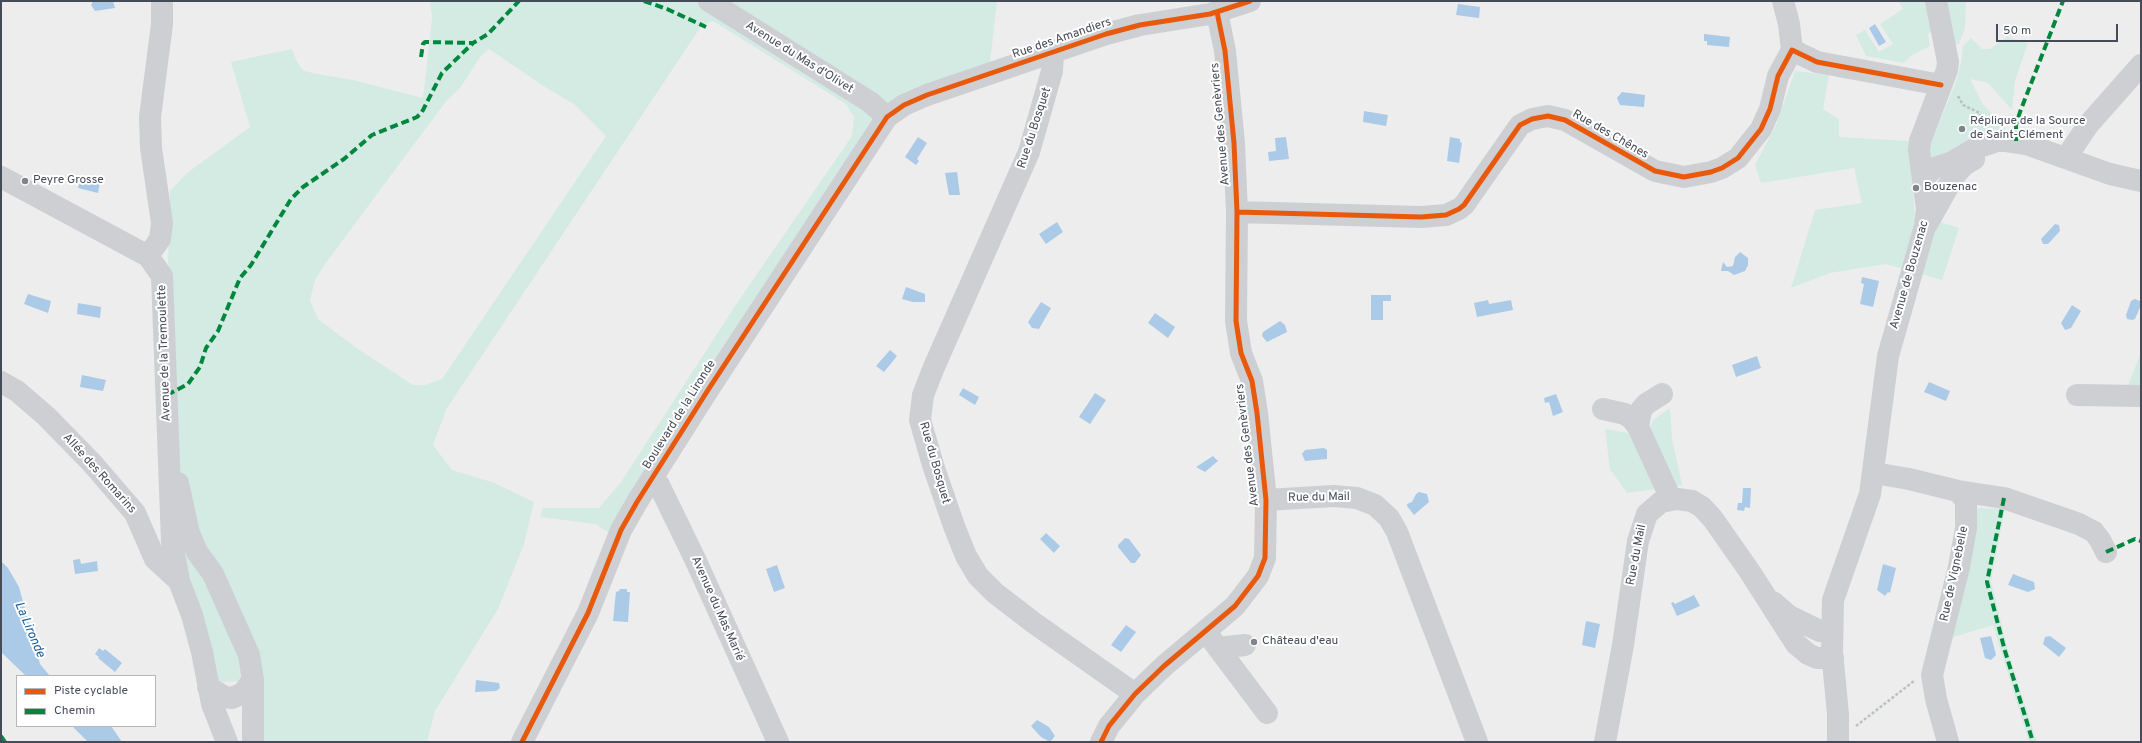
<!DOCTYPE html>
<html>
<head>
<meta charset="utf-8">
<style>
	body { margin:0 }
	#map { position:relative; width:2142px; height:743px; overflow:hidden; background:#eeeded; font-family:Overpass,sans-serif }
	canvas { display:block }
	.frame { position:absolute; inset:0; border:2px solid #464b58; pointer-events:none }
	.legend { position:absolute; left:16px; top:675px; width:140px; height:52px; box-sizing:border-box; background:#fff; border:1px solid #b5b7bc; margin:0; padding:5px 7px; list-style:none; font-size:12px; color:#464b58 }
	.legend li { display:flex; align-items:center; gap:8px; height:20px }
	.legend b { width:20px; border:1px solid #b5b7bc }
	.scale { position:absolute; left:1996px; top:24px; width:122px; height:18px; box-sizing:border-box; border:2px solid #464b58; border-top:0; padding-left:5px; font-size:12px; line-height:14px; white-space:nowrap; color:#464b58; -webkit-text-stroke:3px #fff; paint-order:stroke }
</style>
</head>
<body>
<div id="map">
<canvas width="2142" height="743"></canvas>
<div class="frame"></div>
<ul class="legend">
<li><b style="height:5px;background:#e8590c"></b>Piste cyclable</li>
<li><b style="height:5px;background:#00873e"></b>Chemin</li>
</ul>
<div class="scale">50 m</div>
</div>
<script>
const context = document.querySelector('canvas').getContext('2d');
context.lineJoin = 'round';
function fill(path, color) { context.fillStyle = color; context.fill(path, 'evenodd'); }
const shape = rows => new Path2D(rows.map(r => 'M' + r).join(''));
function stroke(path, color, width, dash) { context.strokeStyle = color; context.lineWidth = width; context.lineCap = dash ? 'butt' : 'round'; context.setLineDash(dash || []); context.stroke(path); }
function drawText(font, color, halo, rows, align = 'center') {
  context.font = font + ' Overpass,sans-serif'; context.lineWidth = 4; context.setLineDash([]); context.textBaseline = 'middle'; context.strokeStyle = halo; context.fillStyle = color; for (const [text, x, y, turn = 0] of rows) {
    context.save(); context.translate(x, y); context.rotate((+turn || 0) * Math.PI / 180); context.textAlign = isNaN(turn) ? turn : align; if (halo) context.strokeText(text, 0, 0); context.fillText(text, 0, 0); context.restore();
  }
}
fill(shape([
	[430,1,701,1,874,116,610,533,595,524,540,517,543,508,599,508,621,482,737,303,852,136,854,117,846,104,713,21,702,25,447,408,433,445,452,470,492,482,534,502,524,544,498,609,435,711,427,742,253,742,252,680,214,683,168,556,174,348,168,264,170,191,187,173,250,127,231,62,292,49,297,62,303,70,312,73,353,80,423,98,432,18],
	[489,49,548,89,574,104,606,136,442,379,425,385,413,385,358,349,318,319,310,300,315,280,325,264,447,100,460,88,480,57],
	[717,1,997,1,990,63,886,105],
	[1898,1,1928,1,1934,30,1928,34,1930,46,1912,55,1904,63,1866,56,1856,35,1865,30,1879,52,1893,44,1880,24,1903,9],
	[1943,1,1966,1,1965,28,1959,44,1951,45],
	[2007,37,2028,43,2015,81,2012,110,1988,83,1970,79,1982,103,2006,129,1971,138,1936,158,1930,156,1928,149,1956,82,1961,63,1963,46,1971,38,1982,49,1990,49],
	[1795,71,1829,75,1823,109,1839,119,1839,137,1909,141,1915,214,1959,228,1942,280,1886,264,1830,273,1791,288,1815,210,1862,203,1854,168,1761,183,1755,165,1776,125],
	[2140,355,2141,390,2126,391],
	[1670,408,1672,438,1682,485,1673,487,1649,429,1653,420],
	[1605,429,1629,433,1656,489,1627,493,1610,469],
	[1975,508,2005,509,1991,581,2010,658,2037,742,2029,742,1993,625,1950,638]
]), '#d3ebe3');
fill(shape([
	[93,1,113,1,115,8,95,11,91,5],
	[1458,4,1480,7,1479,18,1456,15],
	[1875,24,1886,42,1879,46,1869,28],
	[1704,34,1730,37,1729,47,1707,45,1707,41,1704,41],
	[1622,92,1645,95,1644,107,1620,105,1617,98],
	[1364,111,1388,115,1386,126,1363,122],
	[918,137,927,143,917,159,919,161,916,165,905,157],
	[1286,137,1289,159,1269,161,1268,152,1276,151,1275,138],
	[1450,137,1460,139,1460,142,1462,143,1459,163,1447,161],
	[957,172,960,195,949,195,945,173],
	[80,179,100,183,98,193,78,188],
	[1057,222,1063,232,1046,244,1039,234],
	[2055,224,2059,225,2060,231,2048,244,2043,244,2041,239],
	[1740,252,1748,258,1748,265,1745,271,1734,275,1728,271,1721,271,1723,262,1727,267,1733,266,1735,257],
	[1862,277,1879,281,1873,307,1860,304,1864,284,1861,283],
	[906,287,925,294,925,302,913,302,902,299],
	[28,294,51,301,48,313,24,304],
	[1371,295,1391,295,1391,301,1383,301,1383,320,1371,320],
	[2135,299,2140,301,2141,305,2135,319,2132,320,2127,319,2126,315,2131,301],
	[1488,300,1489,304,1511,300,1513,310,1477,317,1474,303],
	[1041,302,1051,308,1039,329,1032,328,1028,322],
	[78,303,101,307,100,318,77,314],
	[2072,305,2081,311,2071,328,2065,330,2061,323],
	[1155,313,1175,327,1168,338,1148,323],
	[1280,321,1285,325,1287,332,1267,342,1262,336,1263,332],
	[890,350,897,356,884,372,876,366],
	[1757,356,1761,368,1736,377,1732,365],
	[82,375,106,380,103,391,80,387],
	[1929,382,1950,391,1946,401,1924,392],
	[963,388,979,397,975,405,959,395],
	[1095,393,1106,400,1090,424,1079,417],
	[1556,394,1563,412,1553,416,1549,402,1545,403,1544,398],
	[1324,448,1327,450,1327,459,1305,461,1302,454,1305,450],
	[1213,456,1218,461,1205,472,1196,467],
	[1743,488,1751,488,1750,508,1745,507,1744,511,1737,510,1738,503,1742,503],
	[1419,492,1427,494,1429,502,1414,515,1407,506,1407,504,1412,502,1416,494],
	[1046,533,1060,546,1054,553,1040,539],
	[1125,538,1129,539,1141,555,1135,563,1131,563,1118,547,1118,545],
	[80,559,81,564,97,561,98,571,75,574,73,560],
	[1,561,8,568,19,587,40,664,50,676,26,676,2,653],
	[1883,564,1896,568,1890,593,1888,592,1885,596,1877,590],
	[777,565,785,588,774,592,766,569],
	[2013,574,2034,582,2035,589,2028,592,2008,585],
	[620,589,627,589,627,592,630,592,628,622,613,621,616,592,619,591],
	[1694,595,1700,606,1677,616,1671,603,1673,602,1675,604],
	[1586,621,1600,624,1595,648,1582,645],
	[1126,625,1136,632,1121,652,1111,645],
	[1991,636,1996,655,1991,660,1985,658,1980,638],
	[2050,636,2066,648,2059,657,2043,644,2045,637],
	[99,648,103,651,105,649,122,663,115,672,98,658,99,657,95,654],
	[476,680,499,683,500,688,496,691,475,692],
	[1037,720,1049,727,1055,736,1050,742,1041,737,1031,726],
	[72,726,111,726,122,742,88,742]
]), '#aacae7');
stroke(shape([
	[1958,96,1963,105,1980,113,1981,126],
	[1856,726,1914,681]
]), '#b9c2c2', 2.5, [3, 2]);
stroke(shape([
	[709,1,870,102,887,117],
	[1783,1,1789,24,1792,50],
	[1053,53,1052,71,1029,152,934,367,923,395,920,420,933,465,954,526,966,556,978,576,995,593,1034,623,1135,694],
	[2066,158,2088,125,2141,65],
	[1,177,148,256,162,276,172,542,179,581,192,615,202,652,212,704,227,742],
	[1923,178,1934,168,1950,163,1976,148,1997,141,2006,141,2026,144,2110,174,2141,181],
	[1237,212,1421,217,1446,215,1459,209,1464,205,1520,125,1532,119,1548,116,1565,120,1655,171,1684,177,1711,172,1722,168,1738,158,1761,129,1770,109,1778,76,1792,50,1817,62,1941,85],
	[1927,224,1954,176,1964,165,1974,159],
	[148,256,160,239,162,223,151,148,150,117,162,24,162,1],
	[1,382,17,391,46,416,91,462,135,513,155,559,179,581],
	[2077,395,2141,396],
	[1603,409,1625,414,1632,419,1638,427,1671,499],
	[1638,427,1641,410,1646,404,1662,394],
	[1874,473,1909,479,1958,491,1966,501,1966,528,1959,567,1932,675,1936,699,1948,742],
	[652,479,659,485,695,559,778,742],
	[178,483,189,533,197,552,213,574,249,655,253,680,253,742],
	[1958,491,2004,498,2079,524,2094,532,2100,540,2106,552],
	[1266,500,1334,496,1357,498,1375,505,1389,518,1397,532,1477,742],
	[1773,602,1789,616,1820,631,1831,632],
	[1206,632,1267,713],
	[1218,648,1245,645],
	[208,687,225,697,232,698,243,693,253,680],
	[522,742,588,613,621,530,637,502,708,390,887,117,904,105,927,95,1106,34,1140,25,1210,14,1250,1],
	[1101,742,1109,726,1135,694,1164,666,1235,606,1258,576,1265,558,1266,500,1257,413,1252,381,1241,353,1236,321,1237,212,1234,143,1225,51,1217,12],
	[1605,742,1623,645,1638,541,1647,514,1661,502,1677,499,1692,501,1702,507,1713,519,1750,572,1796,644,1808,654,1817,658,1833,658],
	[1838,742,1838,714,1832,652,1833,600,1870,494,1888,356,1925,226,1927,209,1919,150,1920,141,1947,70,1948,62,1936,1]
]), '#cecfd3', 22);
stroke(shape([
	[644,1,667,9,706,27],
	[421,57,423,44,425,42,473,43,488,34,519,1],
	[2016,141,2016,125,2020,112,2063,1],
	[167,395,188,384,200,367,206,348,218,331,240,278,251,265,291,199,303,187,344,159,372,135,417,117,422,112,442,73,473,43],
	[2004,498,1987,582,2005,651,2033,742],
	[2106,552,2135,539,2141,541],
	[1,736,5,742]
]), '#00873e', 4, [8, 4]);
stroke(shape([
	[1237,212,1421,217,1446,215,1459,209,1464,205,1520,125,1532,119,1548,116,1565,120,1655,171,1684,177,1711,172,1722,168,1738,158,1761,129,1770,109,1778,76,1792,50,1817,62,1941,85],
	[522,742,588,613,621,530,637,502,708,390,887,117,904,105,927,95,1106,34,1140,25,1210,14,1250,1],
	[1101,742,1109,726,1135,694,1164,666,1235,606,1258,576,1265,558,1266,500,1257,413,1252,381,1241,353,1236,321,1237,212,1234,143,1225,51,1217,12]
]), '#e8590c', 5);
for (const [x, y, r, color] of [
	[1962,129,4,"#81848c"],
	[25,181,4,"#81848c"],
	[1916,188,4,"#81848c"],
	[1254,642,4,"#81848c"]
]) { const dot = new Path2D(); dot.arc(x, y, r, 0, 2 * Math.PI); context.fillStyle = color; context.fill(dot); stroke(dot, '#fff', 1.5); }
drawText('12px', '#464b58', '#fff', [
	["Rue des Amandiers",1062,39,-19],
	["Avenue du Mas d'Olivet",799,58,32],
	["Avenue des Genèvriers",1221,124,-95],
	["Rue du Bosquet",1035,128,-72],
	["Rue des Chênes",1610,135,30],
	["Avenue de Bouzenac",1910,275,-74],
	["Avenue de la Tremoulette",165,353,-92],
	["Boulevard de la Lironde",680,415,-58],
	["Avenue des Genèvriers",1248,445,-97],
	["Rue du Bosquet",934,463,74],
	["Allée des Romarins",99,474,48],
	["Rue du Mail",1319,498,-1],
	["Rue du Mail",1637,555,-79],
	["Rue de Vignebelle",1955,574,-78],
	["Avenue du Mas Marié",717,609,66]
]);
drawText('12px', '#464b58', '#fff', [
	["Réplique de la Source",1970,122],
	["de Saint-Clément",1970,136],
	["Peyre Grosse",33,181],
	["Bouzenac",1924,188],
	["Château d'eau",1262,642]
], 'left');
drawText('italic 13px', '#175c9a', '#fff', [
	["La Lironde",29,630,67]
]);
</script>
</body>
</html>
